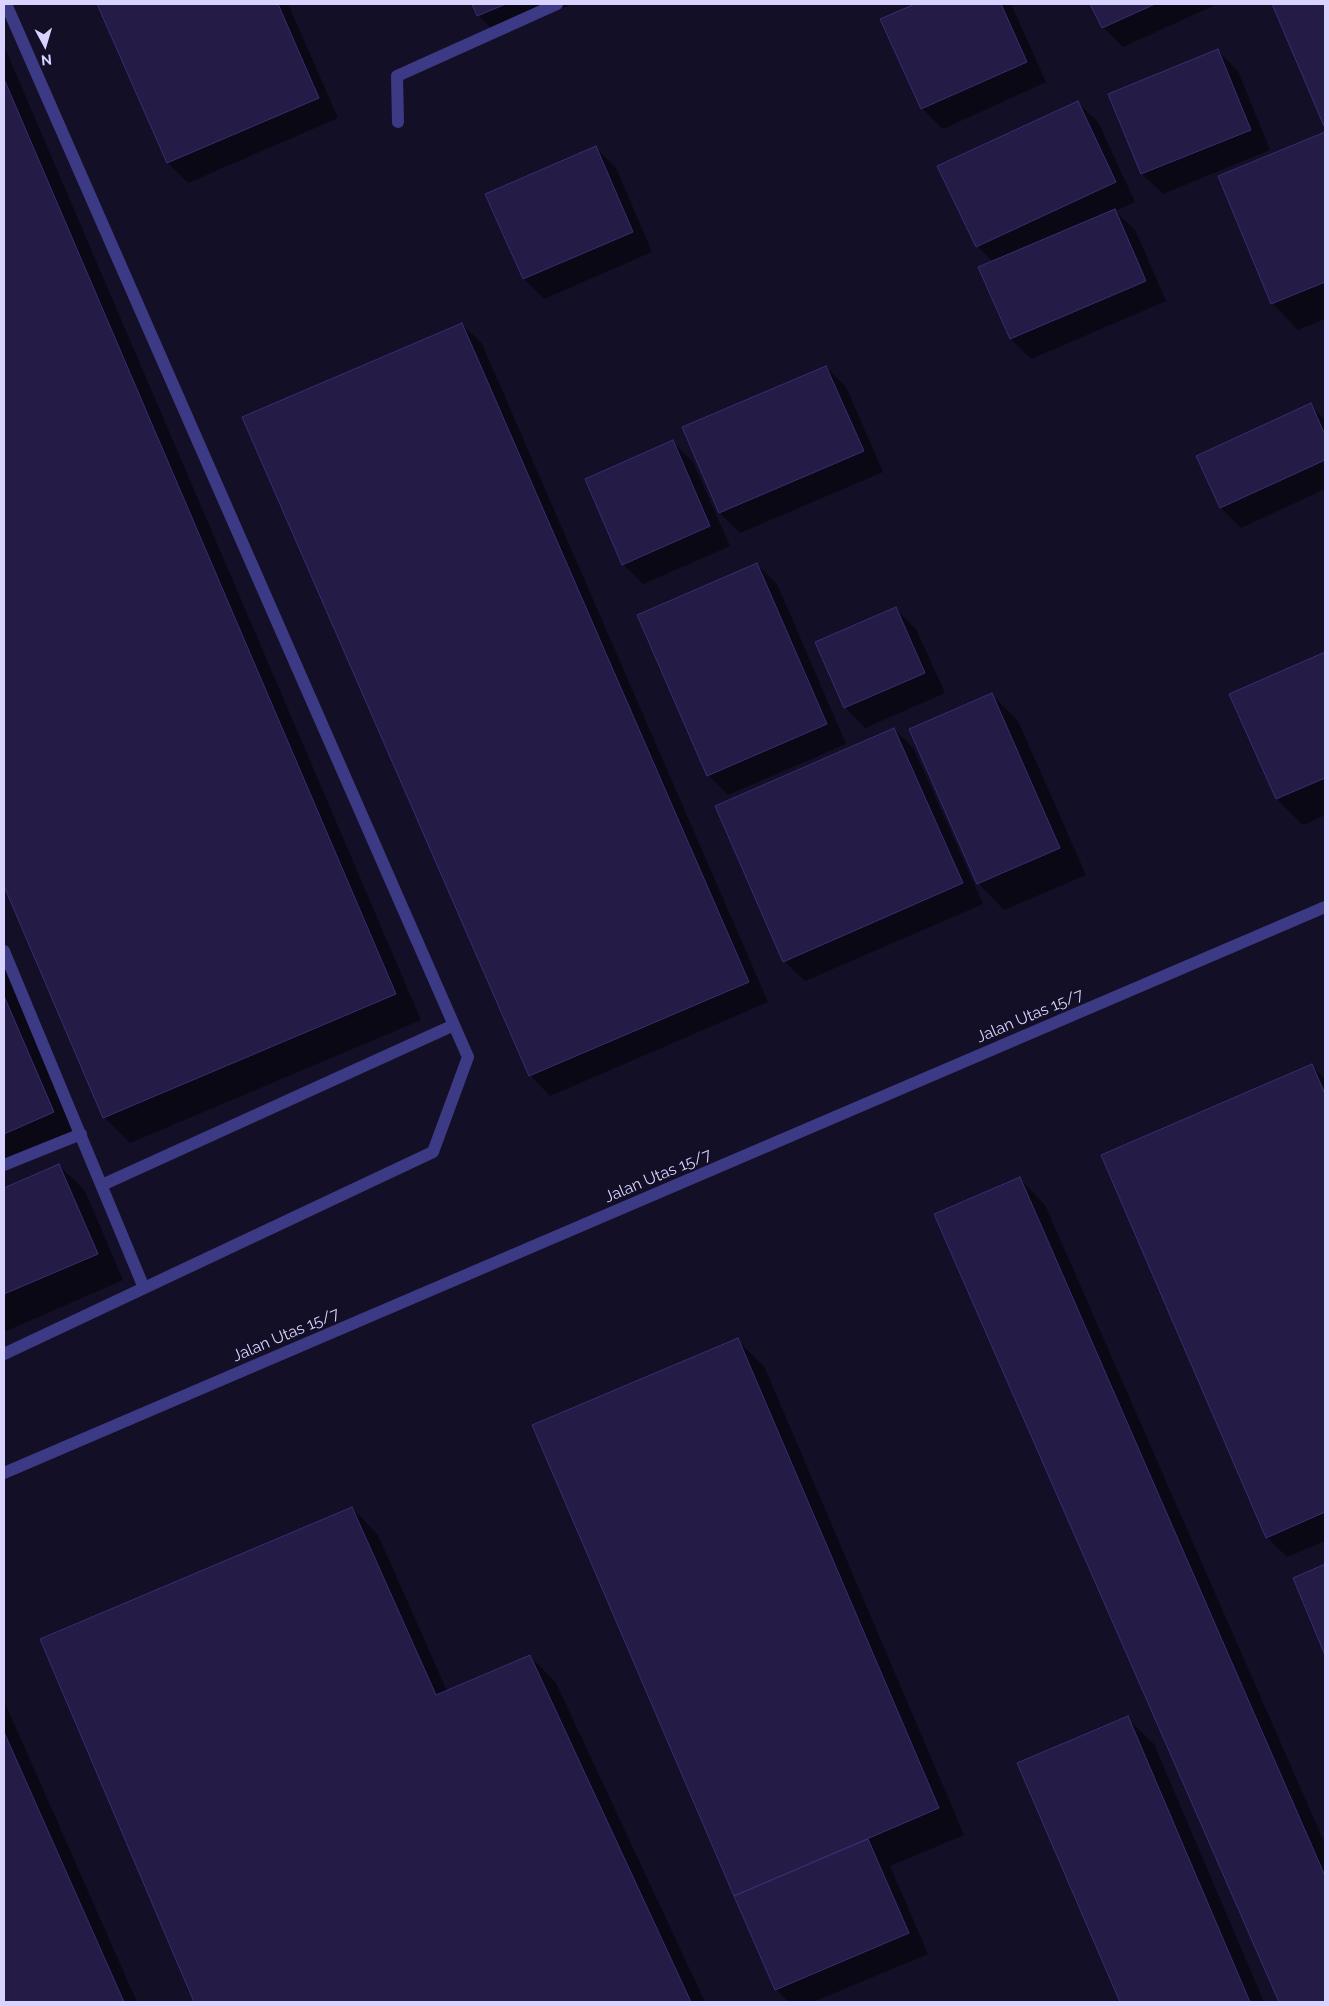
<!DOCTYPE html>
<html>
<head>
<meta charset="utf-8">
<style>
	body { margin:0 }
	#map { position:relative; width:1329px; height:2006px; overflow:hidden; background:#130f26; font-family:Raleway,sans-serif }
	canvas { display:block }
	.frame { position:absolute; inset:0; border:5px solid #d9d4ff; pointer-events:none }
	.north { position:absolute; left:20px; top:20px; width:50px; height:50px; -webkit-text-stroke:4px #130f26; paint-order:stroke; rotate:174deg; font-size:14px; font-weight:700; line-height:20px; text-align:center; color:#d9d4ff }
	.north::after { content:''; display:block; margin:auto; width:18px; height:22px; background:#d9d4ff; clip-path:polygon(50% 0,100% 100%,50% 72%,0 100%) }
</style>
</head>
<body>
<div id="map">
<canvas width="1329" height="2006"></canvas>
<div class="frame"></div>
<div class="north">N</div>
</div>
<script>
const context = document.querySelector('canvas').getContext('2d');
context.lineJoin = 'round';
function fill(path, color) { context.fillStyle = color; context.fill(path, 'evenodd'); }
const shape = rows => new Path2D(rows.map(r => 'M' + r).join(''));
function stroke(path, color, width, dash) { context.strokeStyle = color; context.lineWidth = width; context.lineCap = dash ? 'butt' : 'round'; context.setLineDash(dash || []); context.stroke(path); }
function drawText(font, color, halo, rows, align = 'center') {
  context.font = font + ' Raleway,sans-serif'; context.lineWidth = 4.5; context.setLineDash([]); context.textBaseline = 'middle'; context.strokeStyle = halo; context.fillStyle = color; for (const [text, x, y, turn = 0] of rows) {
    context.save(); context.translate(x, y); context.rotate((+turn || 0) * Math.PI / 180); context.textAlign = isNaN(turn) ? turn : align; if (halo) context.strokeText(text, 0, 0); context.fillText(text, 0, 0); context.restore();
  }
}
fill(shape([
	[98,4,288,4,338,118,188,183,168,163],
	[473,4,572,4,498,35,478,15],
	[918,4,1011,4,1046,82,943,129,923,109,882,20],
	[1092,4,1217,4,1123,47,1103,27],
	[1273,4,1325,4,1325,125],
	[4,46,421,1020,130,1143,104,1117,4,883],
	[1218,51,1238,71,1270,150,1163,194,1142,174,1110,95],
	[1077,102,1098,122,1135,202,1115,211,1135,230,1166,301,1031,359,1011,339,993,262,977,246],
	[1325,134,1325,319,1298,330,1272,303,1219,177],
	[596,148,616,168,652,252,544,299,524,279,487,195],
	[462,324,482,344,768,1002,550,1096,530,1075,244,418],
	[826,367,846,387,883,472,740,533,720,513,684,428],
	[1310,405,1325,420,1325,489,1241,528,1221,508,1198,457],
	[673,442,693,462,730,546,643,584,623,564],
	[756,564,777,584,846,744,728,795,708,775],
	[896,609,916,629,945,693,865,728,845,707],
	[1325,653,1325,815,1303,825,1277,799,1231,695],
	[992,695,1018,721,1086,875,1004,910,978,883],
	[894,729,914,749,983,904,805,981,784,961],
	[4,963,79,1138,4,1171],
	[1312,1066,1325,1079,1325,1541,1287,1557,1267,1537],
	[59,1165,85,1191,123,1280,4,1332,4,1189],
	[1019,1178,1045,1205,1325,1844,1325,2002,1280,2002,936,1215],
	[737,1340,764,1366,964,1835,890,1866,928,1954,813,2002,788,2002,776,1989,534,1426],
	[352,1508,378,1535,447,1691,530,1656,556,1683,705,2002,195,2002,41,1639],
	[1325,1566,1325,1651,1295,1578],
	[4,1701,137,2002,4,2002],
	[1127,1718,1154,1744,1264,2002,1121,2002,1019,1764]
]), '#0007');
const building = shape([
	[97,4,278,4,319,98,167,163,97,4],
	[472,4,506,4,477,16,472,4],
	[915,4,1001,4,1027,62,921,109,880,19,915,4],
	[1090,4,1155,4,1102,28,1090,4],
	[1272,4,1325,4,1325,126,1324,126,1272,4],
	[1218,49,1251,130,1141,174,1108,94,1218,49],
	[4,79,396,994,103,1118,4,886,4,79],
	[1078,101,1116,182,976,247,937,166,1078,101],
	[1325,132,1325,282,1271,304,1218,176,1325,132],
	[596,146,633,232,523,279,485,194,596,146],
	[1115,209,1146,281,1010,339,978,267,1115,209],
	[462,323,749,982,529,1076,242,417,462,323],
	[826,366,864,451,719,513,682,427,826,366],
	[1311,403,1325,435,1325,460,1220,508,1196,456,1311,403],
	[673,440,710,526,622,565,585,479,673,440],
	[757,563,827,724,707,776,637,615,757,563],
	[896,607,925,673,844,708,815,642,896,607],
	[1325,652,1325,778,1276,799,1229,694,1325,652],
	[992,693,1060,848,977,884,909,729,992,693],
	[894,728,963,883,783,962,715,806,894,728],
	[4,996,54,1112,4,1134,4,996],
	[1312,1064,1325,1094,1325,1512,1266,1538,1101,1155,1312,1064],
	[59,1164,98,1254,4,1294,4,1188,59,1164],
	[1020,1177,1325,1876,1325,2002,1279,2002,934,1214,1020,1177],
	[738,1338,939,1808,734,1896,532,1425,738,1338],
	[352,1507,436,1695,530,1655,691,2002,194,2002,40,1639,352,1507],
	[1325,1564,1325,1655,1293,1578,1325,1564],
	[1128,1716,1250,2002,1120,2002,1017,1763,1128,1716],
	[4,1732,124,2002,4,2002,4,1732],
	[868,1839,909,1933,775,1990,734,1896,868,1839]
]);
fill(building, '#241b47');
stroke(building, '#3b2d73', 1);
stroke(shape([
	[398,122,397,76,557,4],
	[4,951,144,1288],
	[4,1165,81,1134],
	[102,1185,454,1025],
	[4,1354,433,1152,468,1057,6,4]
]), '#3d3a85', 12);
stroke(shape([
	[4,1473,1325,907]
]), '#3d3a85', 12);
drawText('16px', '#d9d4ff', '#130f26', [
	["Jalan Utas 15/7",1030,1016,-23],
	["Jalan Utas 15/7",658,1176,-23],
	["Jalan Utas 15/7",286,1335,-23]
]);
</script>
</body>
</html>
